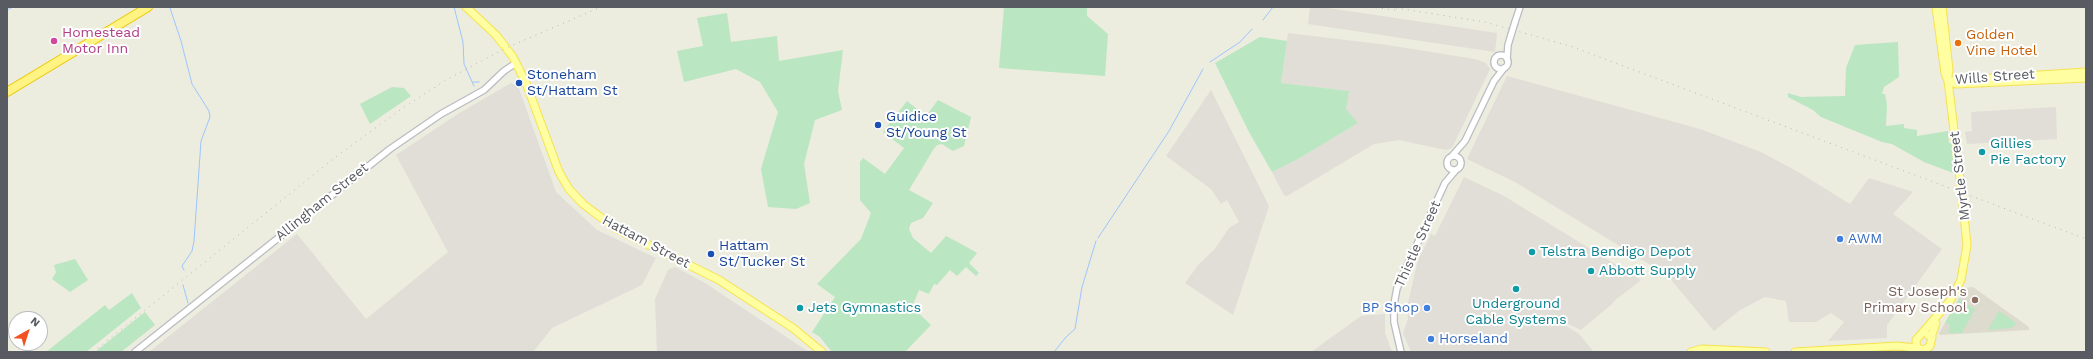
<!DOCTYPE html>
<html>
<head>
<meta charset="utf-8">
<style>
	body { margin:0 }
	#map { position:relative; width:2093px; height:359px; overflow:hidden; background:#ececdf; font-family:"Work Sans",sans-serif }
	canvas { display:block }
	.frame { position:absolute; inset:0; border:8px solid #585b61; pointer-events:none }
	.north { position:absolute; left:8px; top:311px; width:40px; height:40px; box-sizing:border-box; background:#fff; border:1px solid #bcbdc0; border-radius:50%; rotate:39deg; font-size:11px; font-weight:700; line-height:16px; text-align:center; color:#585b61 }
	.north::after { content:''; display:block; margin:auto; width:14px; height:18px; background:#f05221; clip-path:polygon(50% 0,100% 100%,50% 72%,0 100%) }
</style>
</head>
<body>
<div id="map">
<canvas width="2093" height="359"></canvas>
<div class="frame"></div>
<div class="north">N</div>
</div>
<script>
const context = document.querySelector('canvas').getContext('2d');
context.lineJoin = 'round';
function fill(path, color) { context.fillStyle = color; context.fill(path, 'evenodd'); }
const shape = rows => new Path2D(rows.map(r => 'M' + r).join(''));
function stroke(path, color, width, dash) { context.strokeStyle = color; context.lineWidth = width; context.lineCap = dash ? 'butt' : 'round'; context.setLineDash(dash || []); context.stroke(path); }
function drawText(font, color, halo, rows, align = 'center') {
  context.font = font + ' "Work Sans",sans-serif'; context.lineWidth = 4; context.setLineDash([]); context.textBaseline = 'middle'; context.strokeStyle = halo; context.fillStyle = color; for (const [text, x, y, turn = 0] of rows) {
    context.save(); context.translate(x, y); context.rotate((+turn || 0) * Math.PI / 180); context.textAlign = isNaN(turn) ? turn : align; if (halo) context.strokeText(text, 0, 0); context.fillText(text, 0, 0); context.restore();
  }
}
fill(shape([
	[1310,7,1321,7,1497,33,1495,52,1308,24],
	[1288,33,1387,45,1475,59,1486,63,1490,69,1452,148,1446,150,1399,140,1374,144,1287,196,1284,195,1272,172,1298,159,1358,123,1346,109,1348,91,1281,83],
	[1507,76,1700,129,1761,152,1800,173,1850,204,1869,178,1913,192,1893,214,1942,249,1887,325,1887,338,1828,341,1844,322,1831,313,1816,322,1789,322,1786,301,1765,297,1740,310,1714,331,1667,275,1515,182,1467,159],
	[511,83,518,86,556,192,597,230,656,258,642,285,552,328,533,352,149,352,297,234,366,319,448,252,396,155,458,114],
	[1211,90,1269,206,1233,315,1185,283,1199,264,1214,250,1229,228,1239,222,1227,200,1221,204,1211,189,1166,156],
	[2056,107,2057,139,1967,144,1965,132,1972,131,1971,112],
	[1464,177,1504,196,1641,280,1614,301,1612,304,1581,330,1549,315,1579,334,1594,352,1411,352,1403,333,1408,319,1407,307,1418,260,1431,234,1435,236],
	[675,267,705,283,809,352,657,352,655,299,668,270],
	[1385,314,1385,333,1392,352,1311,352,1361,316]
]), '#e0ded7');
fill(shape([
	[1973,287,2029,327,2029,330,1940,335,1939,333,1965,288]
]), '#dcdbce');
fill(shape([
	[1004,7,1087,7,1087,16,1108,34,1105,76,999,68],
	[727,13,731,42,777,36,779,61,843,50,838,91,842,110,815,120,804,164,810,203,796,209,768,207,761,169,778,112,760,82,736,69,684,82,677,51,703,46,697,18],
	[1260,37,1287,41,1281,83,1349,91,1346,109,1358,123,1298,159,1272,172,1249,132,1215,63],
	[1898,42,1899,77,1884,87,1882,94,1885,94,1887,105,1886,126,1904,124,1904,128,1917,130,1917,136,1948,131,1949,143,1952,143,1956,174,1924,162,1892,144,1882,142,1821,117,1813,110,1788,97,1788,93,1801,97,1845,96,1846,68,1855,45],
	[392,87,404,88,411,96,370,124,360,104],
	[938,100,971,117,964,146,953,151,942,144,937,145,933,150,909,190,933,203,923,218,911,223,909,229,913,238,931,253,946,236,963,245,977,253,969,263,979,273,976,276,966,267,957,276,950,270,937,285,934,284,929,294,919,290,912,307,931,325,905,352,832,352,820,337,812,332,835,297,817,284,861,239,871,213,860,200,860,162,863,158,885,174,904,148,883,132,907,101,926,116],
	[75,259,88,280,70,292,52,279,56,272,54,265],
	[132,293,141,308,86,352,46,352,105,305,109,310],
	[1959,299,1975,309,1962,333,1948,333,1950,325,1945,323],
	[1999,311,2016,323,2015,325,2011,328,1988,330],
	[145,312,155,325,121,352,95,352]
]), '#bae6c1');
stroke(shape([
	[454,7,463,42,464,64,474,86],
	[170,8,181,41,192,84,209,111,210,117,201,141,194,241,192,251,182,266,184,270],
	[7,10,13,7],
	[1263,20,1273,7],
	[1210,62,1240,42,1252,29],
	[473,82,479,82],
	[1098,238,1169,131,1203,69],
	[183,285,188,303],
	[1054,352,1066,337,1075,329,1082,287,1096,241]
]), '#9dc5ff', 1);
const minor = shape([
	[1515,22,1520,7],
	'1494 62a7 7 0 1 1 14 0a7 7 0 1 1-14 0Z',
	[1507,59,1508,45,1511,35],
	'1447 163a7 7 0 1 1 14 0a7 7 0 1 1-14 0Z',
	[1452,156,1465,141,1494,81,1504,68],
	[135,352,390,149,441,114,484,90,504,71,516,63],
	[1401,352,1394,322,1394,304,1397,288,1445,183,1456,170]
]);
const major = shape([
	[466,7,496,35,513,57,526,83,559,172,569,189,583,204,615,228,719,280,793,328,822,352],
	[1936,7,1945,73,1948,81,1959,171],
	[1942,7,1949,70,1948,76],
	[1948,81,1956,84,2086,78],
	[1948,81,2086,72],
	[1931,337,1936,323],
	[1916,348,1924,350,1930,346,1932,337,1928,335],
	[1691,352,1702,349,1766,352],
	[1795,352,1897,346,1916,348],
	[1917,352,1916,340,1950,301,1961,280,1967,245,1963,205]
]);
const highway = shape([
	[7,92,148,7]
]);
stroke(minor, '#babcc2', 8);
stroke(major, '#f7e24d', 9);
stroke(highway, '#ecc700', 10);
stroke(minor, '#fff', 5.5);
stroke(major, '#ffffa2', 7);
stroke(highway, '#fff384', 8);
stroke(shape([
	[1370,7,1395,10],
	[1390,7,1485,22,1570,46,2086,239],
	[93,352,333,159,400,110,446,80,506,48,601,7]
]), '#b5b6b6', 1, [1, 5]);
const minorBridge = shape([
	[1511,35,1515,22]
]);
const majorBridge = shape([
	[1959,171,1963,205]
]);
stroke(minorBridge, '#babcc2', 8, []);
stroke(majorBridge, '#f7e24d', 9, []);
stroke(minorBridge, '#fff', 5.5);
stroke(majorBridge, '#ffffa2', 7);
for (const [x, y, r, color] of [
	[54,41,4,"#d1479c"],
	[1958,43,4,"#e8710a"],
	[519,83,4,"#1a4fb4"],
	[878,125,4,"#1a4fb4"],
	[1982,152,4,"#0f9aa8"],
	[1840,239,4,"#3f7fe0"],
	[1532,252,4,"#0f9aa8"],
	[711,254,4,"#1a4fb4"],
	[1591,271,4,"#0f9aa8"],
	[1516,289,4,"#0f9aa8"],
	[1975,300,4,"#8d6e63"],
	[800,308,4,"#0f9aa8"],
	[1427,308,4,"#3f7fe0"],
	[1431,339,4,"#3f7fe0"]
]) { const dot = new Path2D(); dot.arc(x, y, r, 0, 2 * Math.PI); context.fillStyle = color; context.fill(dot); stroke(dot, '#fff', 1.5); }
drawText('14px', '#b23c85', '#fff', [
	["Homestead",62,33],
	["Motor Inn",62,49]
], 'left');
drawText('14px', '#c56008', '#fff', [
	["Golden",1966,35],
	["Vine Hotel",1966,51]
], 'left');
drawText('14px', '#164399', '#fff', [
	["Stoneham",527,75],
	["St/Hattam St",527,91],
	["Guidice",886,117],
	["St/Young St",886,133],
	["Hattam",719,246],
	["St/Tucker St",719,262]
], 'left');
drawText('14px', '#585b61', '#fff', [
	["Wills Street",1995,77,-4],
	["Myrtle Street",1960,176,-97],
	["Allingham Street",322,202,-39],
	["Hattam Street",646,242,28],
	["Thistle Street",1418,244,-66]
]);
drawText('14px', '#0d838f', '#fff', [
	["Gillies",1990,144],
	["Pie Factory",1990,160],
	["Telstra Bendigo Depot",1540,252],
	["Abbott Supply",1599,271],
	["Underground",1516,304,"center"],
	["Cable Systems",1516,320,"center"],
	["Jets Gymnastics",808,308]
], 'left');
drawText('14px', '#366cbe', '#fff', [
	["AWM",1848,239],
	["BP Shop",1419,308,"right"],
	["Horseland",1439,339]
], 'left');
drawText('14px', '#785e54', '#fff', [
	["St Joseph's",1967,292],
	["Primary School",1967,308]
], 'right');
</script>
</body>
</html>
